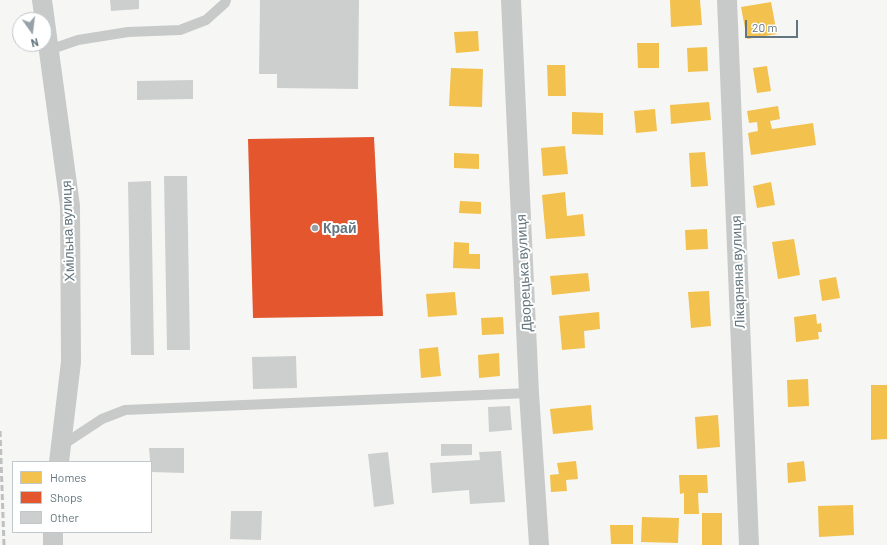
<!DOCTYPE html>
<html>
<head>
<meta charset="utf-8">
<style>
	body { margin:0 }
	#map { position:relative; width:887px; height:545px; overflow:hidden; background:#f6f6f5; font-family:Barlow,sans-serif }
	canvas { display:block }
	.legend { position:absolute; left:12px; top:461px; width:140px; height:72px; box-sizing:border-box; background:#fff; border:1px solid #c1c8cb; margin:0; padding:5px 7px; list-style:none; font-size:12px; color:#63757e }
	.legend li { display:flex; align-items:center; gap:8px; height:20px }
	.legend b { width:20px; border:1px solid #c1c8cb }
	.north { position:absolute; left:12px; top:12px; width:40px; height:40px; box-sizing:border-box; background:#fff; border:1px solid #c1c8cb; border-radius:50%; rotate:166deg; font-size:11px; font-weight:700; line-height:16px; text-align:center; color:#63757e }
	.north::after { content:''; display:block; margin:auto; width:14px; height:18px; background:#96a2a8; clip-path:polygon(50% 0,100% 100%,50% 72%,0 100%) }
	.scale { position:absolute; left:745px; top:20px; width:53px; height:18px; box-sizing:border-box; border:2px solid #63757e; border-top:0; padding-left:5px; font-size:12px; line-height:14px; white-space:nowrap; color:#63757e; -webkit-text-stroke:3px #fff; paint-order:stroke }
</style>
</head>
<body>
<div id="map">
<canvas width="887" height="545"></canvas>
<ul class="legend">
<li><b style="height:11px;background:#f2c14e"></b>Homes</li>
<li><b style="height:11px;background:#e4572e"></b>Shops</li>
<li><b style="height:11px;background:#cdcfcf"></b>Other</li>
</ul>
<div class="north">N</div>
<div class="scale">20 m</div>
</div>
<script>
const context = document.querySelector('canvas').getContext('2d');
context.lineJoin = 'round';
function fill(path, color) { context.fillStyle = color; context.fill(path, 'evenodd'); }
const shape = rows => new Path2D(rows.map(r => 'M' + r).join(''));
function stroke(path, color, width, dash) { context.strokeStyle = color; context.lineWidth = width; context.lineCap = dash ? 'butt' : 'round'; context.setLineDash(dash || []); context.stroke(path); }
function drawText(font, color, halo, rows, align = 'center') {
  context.font = font + ' Barlow,sans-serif'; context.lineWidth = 4; context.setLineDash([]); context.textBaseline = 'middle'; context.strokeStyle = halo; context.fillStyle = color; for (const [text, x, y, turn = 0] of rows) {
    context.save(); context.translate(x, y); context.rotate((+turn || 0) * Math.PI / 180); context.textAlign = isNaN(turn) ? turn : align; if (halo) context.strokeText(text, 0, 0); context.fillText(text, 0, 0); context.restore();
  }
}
fill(shape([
	[670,0,700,0,702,25,671,27],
	[771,2,777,34,747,39,741,7],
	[478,31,479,51,456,53,454,32],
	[637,43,659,43,659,68,638,68],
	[707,47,708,71,688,72,687,48],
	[547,65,565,65,566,96,548,96],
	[767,66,771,91,757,93,753,68],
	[451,68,483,69,482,107,449,106],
	[709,102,711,120,671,124,670,105],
	[778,106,780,119,770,121,772,129,813,123,816,145,751,155,748,133,758,131,757,122,749,123,747,111],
	[655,109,657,131,636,133,634,111],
	[572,112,603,113,603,135,572,134],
	[565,146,568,174,543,176,541,148],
	[705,152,708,186,691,187,689,153],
	[454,153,479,154,479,169,454,168],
	[771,182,775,205,757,208,753,186],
	[565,192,567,216,583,214,585,236,546,239,542,195],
	[460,201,481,202,481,214,459,213],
	[707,229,708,249,686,250,685,230],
	[794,239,800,275,778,279,772,242],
	[454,242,469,243,469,254,480,254,480,269,453,268],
	[588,273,590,291,552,295,550,276],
	[836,277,840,298,822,301,819,280],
	[709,291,711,326,691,328,688,292],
	[455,292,457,315,428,317,426,294],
	[599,312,600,329,584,331,585,348,562,350,559,316],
	[816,314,817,324,821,323,822,332,818,332,819,339,796,342,794,317],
	[503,317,504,334,482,335,481,318],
	[438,347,441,376,421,378,419,349],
	[499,353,500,376,479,378,478,355],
	[808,379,809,406,788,407,787,380],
	[871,385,887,385,887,439,871,440],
	[591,405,593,430,553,434,550,409],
	[718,415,720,447,697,449,695,417],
	[576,461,578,479,566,480,567,491,551,492,550,475,559,474,557,463],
	[804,461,806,481,788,483,787,463],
	[679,475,707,475,708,493,698,493,699,514,684,514,684,493,680,494],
	[853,505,854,535,819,537,818,506],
	[702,513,722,513,722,545,702,545],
	[642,517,679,518,678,543,641,542],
	[610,525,633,525,633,544,611,544]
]), '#f2c14e');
fill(shape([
	[374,137,383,316,253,318,248,139]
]), '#e4572e');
fill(shape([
	[110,0,139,0,139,9,111,11],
	[260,0,359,0,358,89,277,88,277,74,259,74],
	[193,80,193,99,137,100,137,81],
	[164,176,187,176,190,350,167,350],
	[151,181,154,355,131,355,128,182],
	[296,356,297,388,253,389,252,357],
	[510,406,512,430,489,432,488,407],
	[441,444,472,444,472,455,441,456],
	[149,448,184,448,184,473,151,472],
	[501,451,505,502,470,504,469,490,432,493,430,463,480,460,479,452],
	[388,452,394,504,374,507,368,454],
	[231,511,262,511,261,540,230,539]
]), '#cdcfcf');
stroke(shape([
	[49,50,78,40,128,32,180,30,206,20,225,3,226,0],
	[61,446,102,419,125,410,529,393]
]), '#c8caca', 10);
stroke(shape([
	[42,0,70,206,71,362,59,462],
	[511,0,529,393,539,545],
	[727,0,749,545],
	[53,545,53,532]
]), '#c8caca', 20);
stroke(shape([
	[0,431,4,545]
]), '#bec0c1', 3, [6, 3]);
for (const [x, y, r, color] of [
	[315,228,4,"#96a2a8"]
]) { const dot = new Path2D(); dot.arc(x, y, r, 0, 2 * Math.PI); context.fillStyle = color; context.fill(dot); stroke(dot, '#fff', 1.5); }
drawText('bold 14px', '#63757e', '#fff', [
	["Край",323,228]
], 'left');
drawText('14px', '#63757e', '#fff', [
	["Хмільна вулиця",68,231,-92],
	["Лікарняна вулиця",738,272,-92],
	["Дворецька вулиця",524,273,-93]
]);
</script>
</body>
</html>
